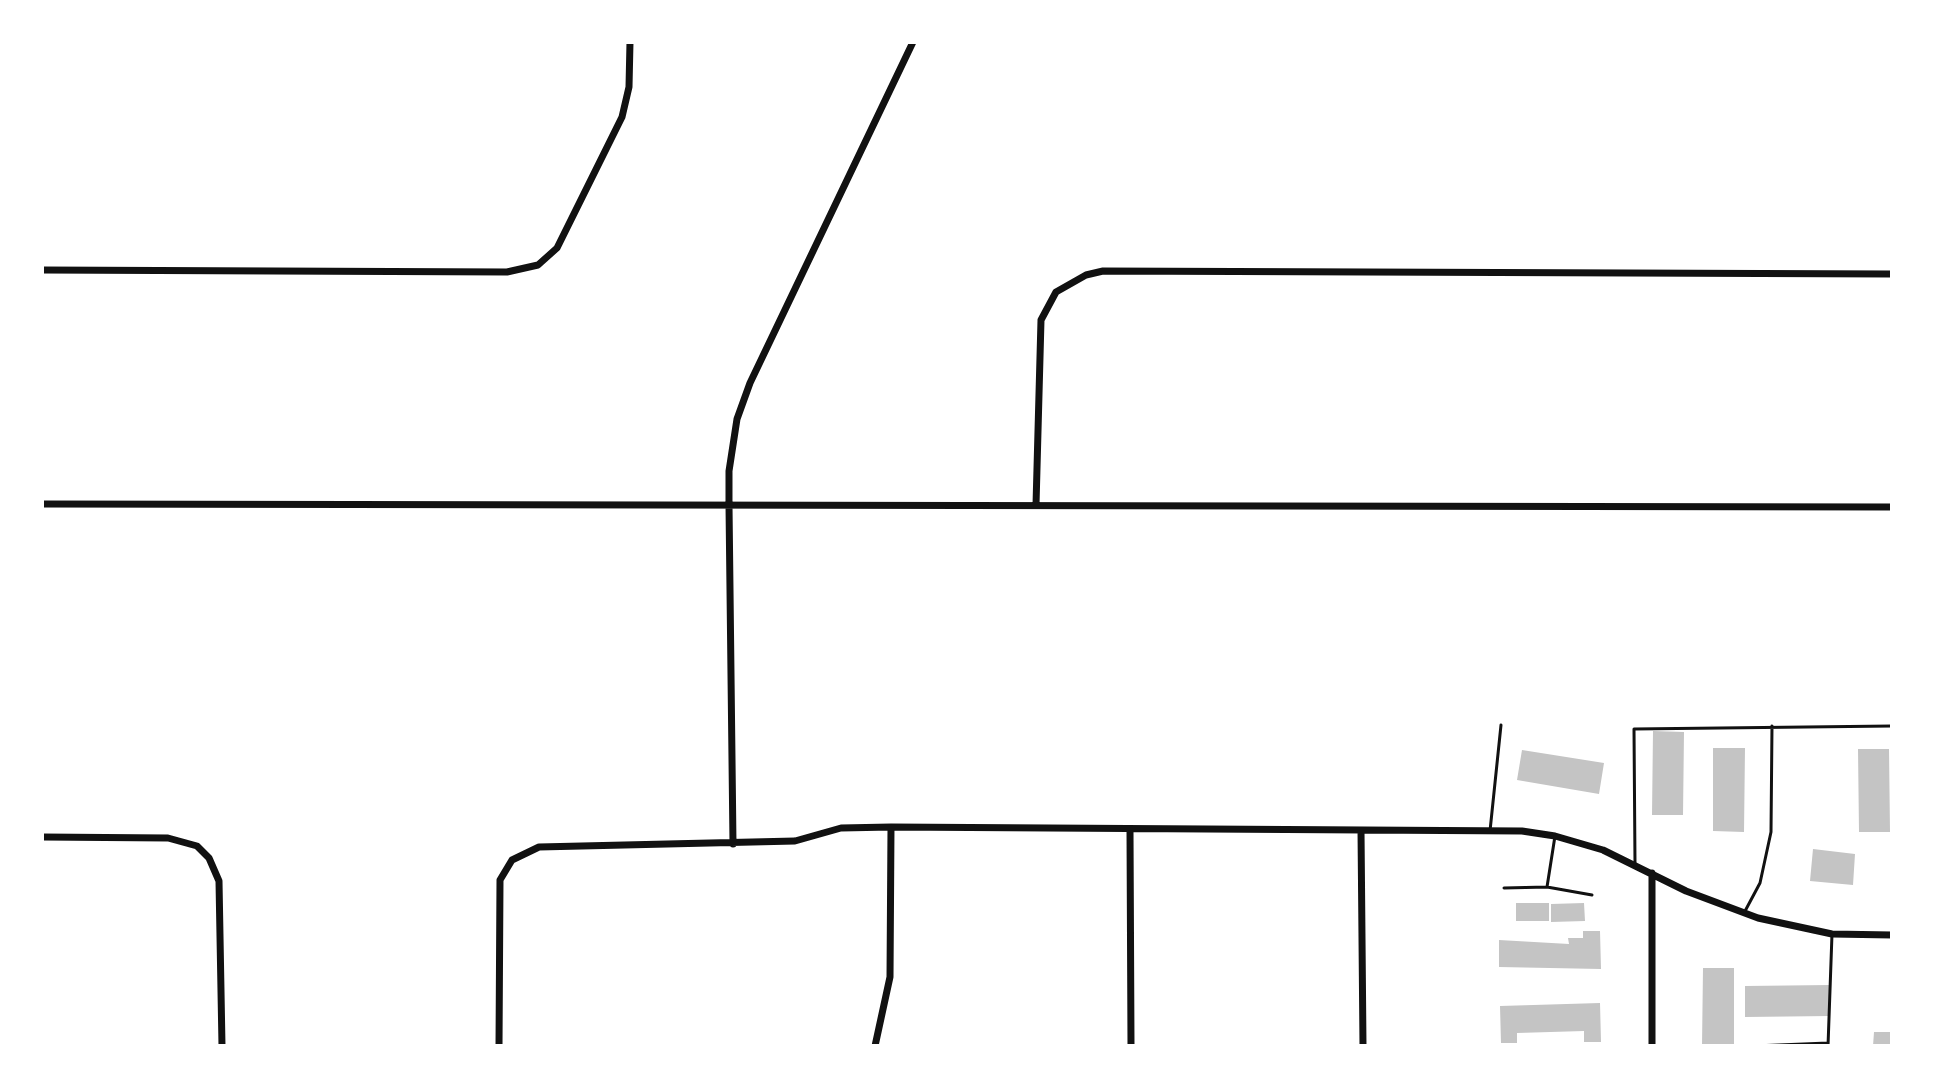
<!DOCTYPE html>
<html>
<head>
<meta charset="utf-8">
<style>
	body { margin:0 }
	#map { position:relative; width:1934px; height:1088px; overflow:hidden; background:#fff; font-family:Signika,sans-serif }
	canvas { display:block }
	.frame { position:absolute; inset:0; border:44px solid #fff; pointer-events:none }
</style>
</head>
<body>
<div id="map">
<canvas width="1934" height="1088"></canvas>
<div class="frame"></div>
</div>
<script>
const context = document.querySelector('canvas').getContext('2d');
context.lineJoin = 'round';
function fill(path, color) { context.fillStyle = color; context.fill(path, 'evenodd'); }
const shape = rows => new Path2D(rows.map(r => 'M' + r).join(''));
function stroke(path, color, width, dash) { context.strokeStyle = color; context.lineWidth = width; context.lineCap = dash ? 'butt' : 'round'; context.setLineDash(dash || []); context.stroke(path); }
fill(shape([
	[1653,731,1684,732,1683,815,1652,815],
	[1713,748,1745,748,1744,832,1713,831],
	[1858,749,1889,749,1890,832,1859,832],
	[1522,750,1604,763,1599,794,1517,780],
	[1813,849,1855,854,1853,885,1810,881],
	[1516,903,1549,903,1549,921,1516,921],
	[1584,903,1585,921,1551,922,1551,904],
	[1583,931,1600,931,1601,969,1499,967,1499,940,1569,944,1568,938,1583,938],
	[1703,968,1734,968,1734,1046,1702,1046],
	[1830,985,1830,1016,1745,1017,1745,986],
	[1600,1003,1601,1042,1584,1042,1584,1031,1517,1033,1517,1043,1501,1043,1500,1006],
	[1874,1032,1892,1032,1892,1046,1873,1046]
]), '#c4c4c4');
stroke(shape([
	[1490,831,1501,725],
	[1635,864,1634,729,1892,726],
	[1547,887,1592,895],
	[1504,888,1547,887,1555,836],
	[1744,913,1760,883,1771,832,1772,726],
	[1754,1046,1828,1043],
	[1828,1046,1832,934]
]), '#111', 3);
stroke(shape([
	[42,270,507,272,538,265,557,248,622,117,629,87,630,42],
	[42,504,1892,507],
	[1036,505,1041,320,1056,292,1086,275,1103,271,1892,274],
	[1361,830,1363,1046],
	[1130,831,1131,1046],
	[42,837,168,838,197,846,209,858,219,881,222,1046],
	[733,844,729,505,729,471,737,419,750,383,913,42],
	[1652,873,1652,1046],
	[499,1046,500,880,512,860,539,847,795,841,841,828,891,827,1522,831,1555,836,1603,850,1686,891,1758,918,1832,934,1892,935],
	[875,1046,890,977,891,827]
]), '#111', 7);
</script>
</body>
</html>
